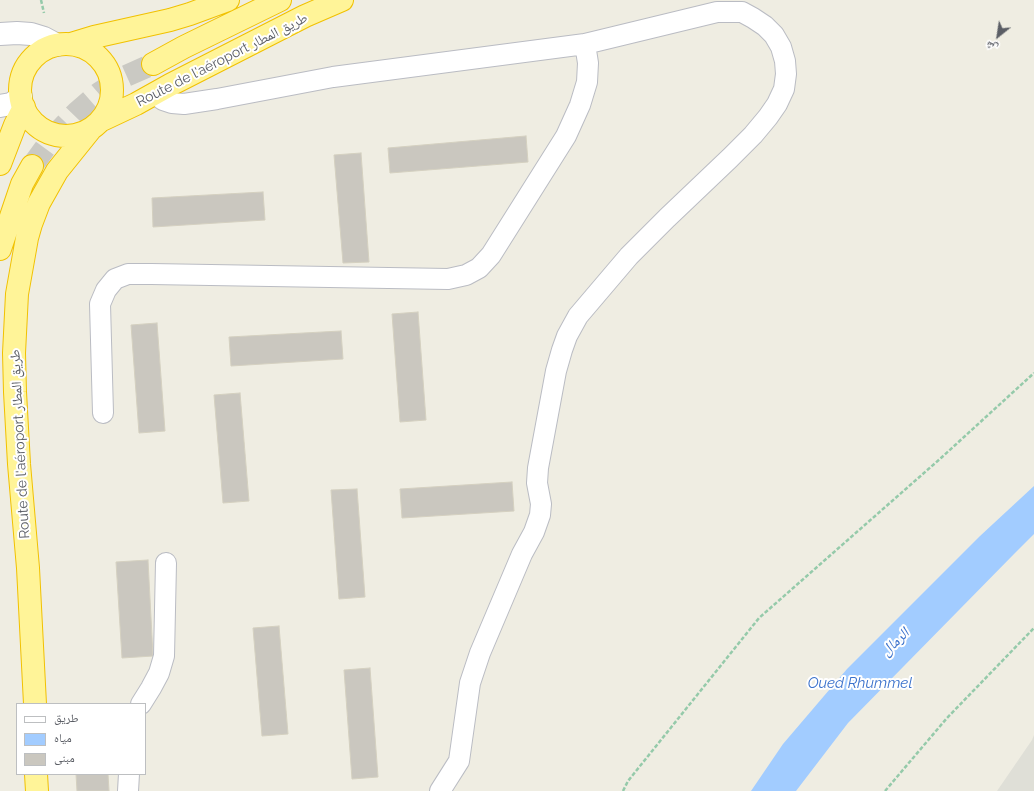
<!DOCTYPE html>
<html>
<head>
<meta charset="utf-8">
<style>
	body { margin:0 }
	#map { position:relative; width:1034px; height:791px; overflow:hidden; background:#efede2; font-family:Raleway,"Noto Naskh Arabic",sans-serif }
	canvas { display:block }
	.legend { position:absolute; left:16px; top:703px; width:130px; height:72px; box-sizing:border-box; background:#fff; border:1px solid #bdbfc1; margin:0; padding:5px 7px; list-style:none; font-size:12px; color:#5b5e65 }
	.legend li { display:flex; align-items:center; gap:8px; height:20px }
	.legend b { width:20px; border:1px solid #bdbfc1 }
	.north { position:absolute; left:978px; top:16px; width:40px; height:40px; -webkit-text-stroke:3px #fff; paint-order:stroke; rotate:210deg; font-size:11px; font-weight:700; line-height:16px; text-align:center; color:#5b5e65 }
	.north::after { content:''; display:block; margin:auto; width:14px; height:18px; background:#5b5e65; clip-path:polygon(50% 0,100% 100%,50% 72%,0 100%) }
</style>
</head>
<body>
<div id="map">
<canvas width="1034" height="791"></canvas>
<ul class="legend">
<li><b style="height:5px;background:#fff"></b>طريق</li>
<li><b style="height:11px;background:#a2ccff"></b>مياه</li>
<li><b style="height:11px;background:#cac7bf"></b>مبنى</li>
</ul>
<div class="north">ش</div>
</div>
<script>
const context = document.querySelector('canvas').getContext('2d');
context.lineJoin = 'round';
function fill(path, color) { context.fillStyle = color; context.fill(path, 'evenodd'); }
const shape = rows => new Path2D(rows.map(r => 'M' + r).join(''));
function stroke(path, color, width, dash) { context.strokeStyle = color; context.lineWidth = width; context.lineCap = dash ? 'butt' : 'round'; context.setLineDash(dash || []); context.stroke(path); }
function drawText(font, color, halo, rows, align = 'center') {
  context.font = font + ' Raleway,"Noto Naskh Arabic",sans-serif'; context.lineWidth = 4; context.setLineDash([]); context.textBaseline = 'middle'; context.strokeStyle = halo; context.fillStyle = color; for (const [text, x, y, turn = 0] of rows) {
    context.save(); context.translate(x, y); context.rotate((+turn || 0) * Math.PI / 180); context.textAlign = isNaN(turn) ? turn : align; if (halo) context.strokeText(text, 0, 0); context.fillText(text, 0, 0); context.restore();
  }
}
fill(shape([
	[1034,735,1034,791,997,791,1032,740]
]), '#dfdfd7');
fill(shape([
	[1034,486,1034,534,1014,554,848,723,796,791,751,791,783,744,847,669,980,536]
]), '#a2ccff');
const building = shape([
	[526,136,528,162,390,173,388,148,526,136],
	[361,153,369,262,343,263,334,155,361,153],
	[263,192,265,220,153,227,152,198,263,192],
	[418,312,426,420,400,422,392,314,418,312],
	[157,323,165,431,139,433,131,325,157,323],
	[341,331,343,359,231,366,229,337,341,331],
	[240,393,249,501,223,503,214,395,240,393],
	[512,482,514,511,402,518,400,489,512,482],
	[357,489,365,597,339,599,331,490,357,489],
	[148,560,153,656,122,658,116,562,148,560],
	[279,626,288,734,262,736,253,628,279,626],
	[370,668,378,777,352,779,344,670,370,668],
	[76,774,108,774,109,791,77,791,76,774]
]);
fill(building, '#cac7bf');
stroke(building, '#d4d0c0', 1);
stroke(shape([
	[32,166,53,137,77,112,99,93,126,76,153,64]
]), '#cac9c3', 22, [22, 11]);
const minor = shape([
	[155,94,163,100,172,103,184,104,217,99,333,77,585,44,717,12,742,12,753,18,765,26,774,35,781,47,785,61,786,74,784,89,777,104,768,117,753,135,730,158,667,218,629,256,578,316,567,336,562,350,556,371,538,468,537,483,541,504,540,515,534,532,522,554,480,653,470,683,459,761,440,791],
	[103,413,100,304,106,290,115,279,128,274,151,274,448,279,466,275,479,268,491,255,566,136,580,105,587,82,588,63,585,44],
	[141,704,151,688,159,673,164,656,166,563],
	[128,791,129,774]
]);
const tertiary = shape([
	[0,34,17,33,31,34,44,38,57,45],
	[0,106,11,104,21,97]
]);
const trunk = shape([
	[71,44,94,37,170,20,190,14,228,0],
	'20 90a46 46 0 1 1 92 0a46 46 0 1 1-92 0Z',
	[153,64,184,47,280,0],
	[102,120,136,104,170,85,305,16,342,0],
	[0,164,15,125,24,107],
	[0,249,22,184,32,166],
	[35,704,28,568,19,464,15,392,14,353,17,294,27,238,31,224,39,203,57,171,90,130],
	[36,774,37,791]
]);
stroke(minor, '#babcc3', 22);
stroke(tertiary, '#babcc3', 24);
stroke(trunk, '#f1c100', 24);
stroke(shape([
	[41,0,44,13],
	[623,791,628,781,759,618,941,458,1034,373],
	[885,791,947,718,1034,628]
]), '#95caaa', 2.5, [4, 2]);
stroke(minor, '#fff', 20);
stroke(tertiary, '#fff', 22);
stroke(trunk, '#fff498', 22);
drawText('14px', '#5b5e65', '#fff', [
	["Route de l'aéroport طريق المطار",222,60,-27],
	["Route de l'aéroport طريق المطار",20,444,-93]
]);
drawText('italic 15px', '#3b72cc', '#fff', [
	["الرمال",895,642,-44],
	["Oued Rhummel",860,683]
]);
</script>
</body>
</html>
